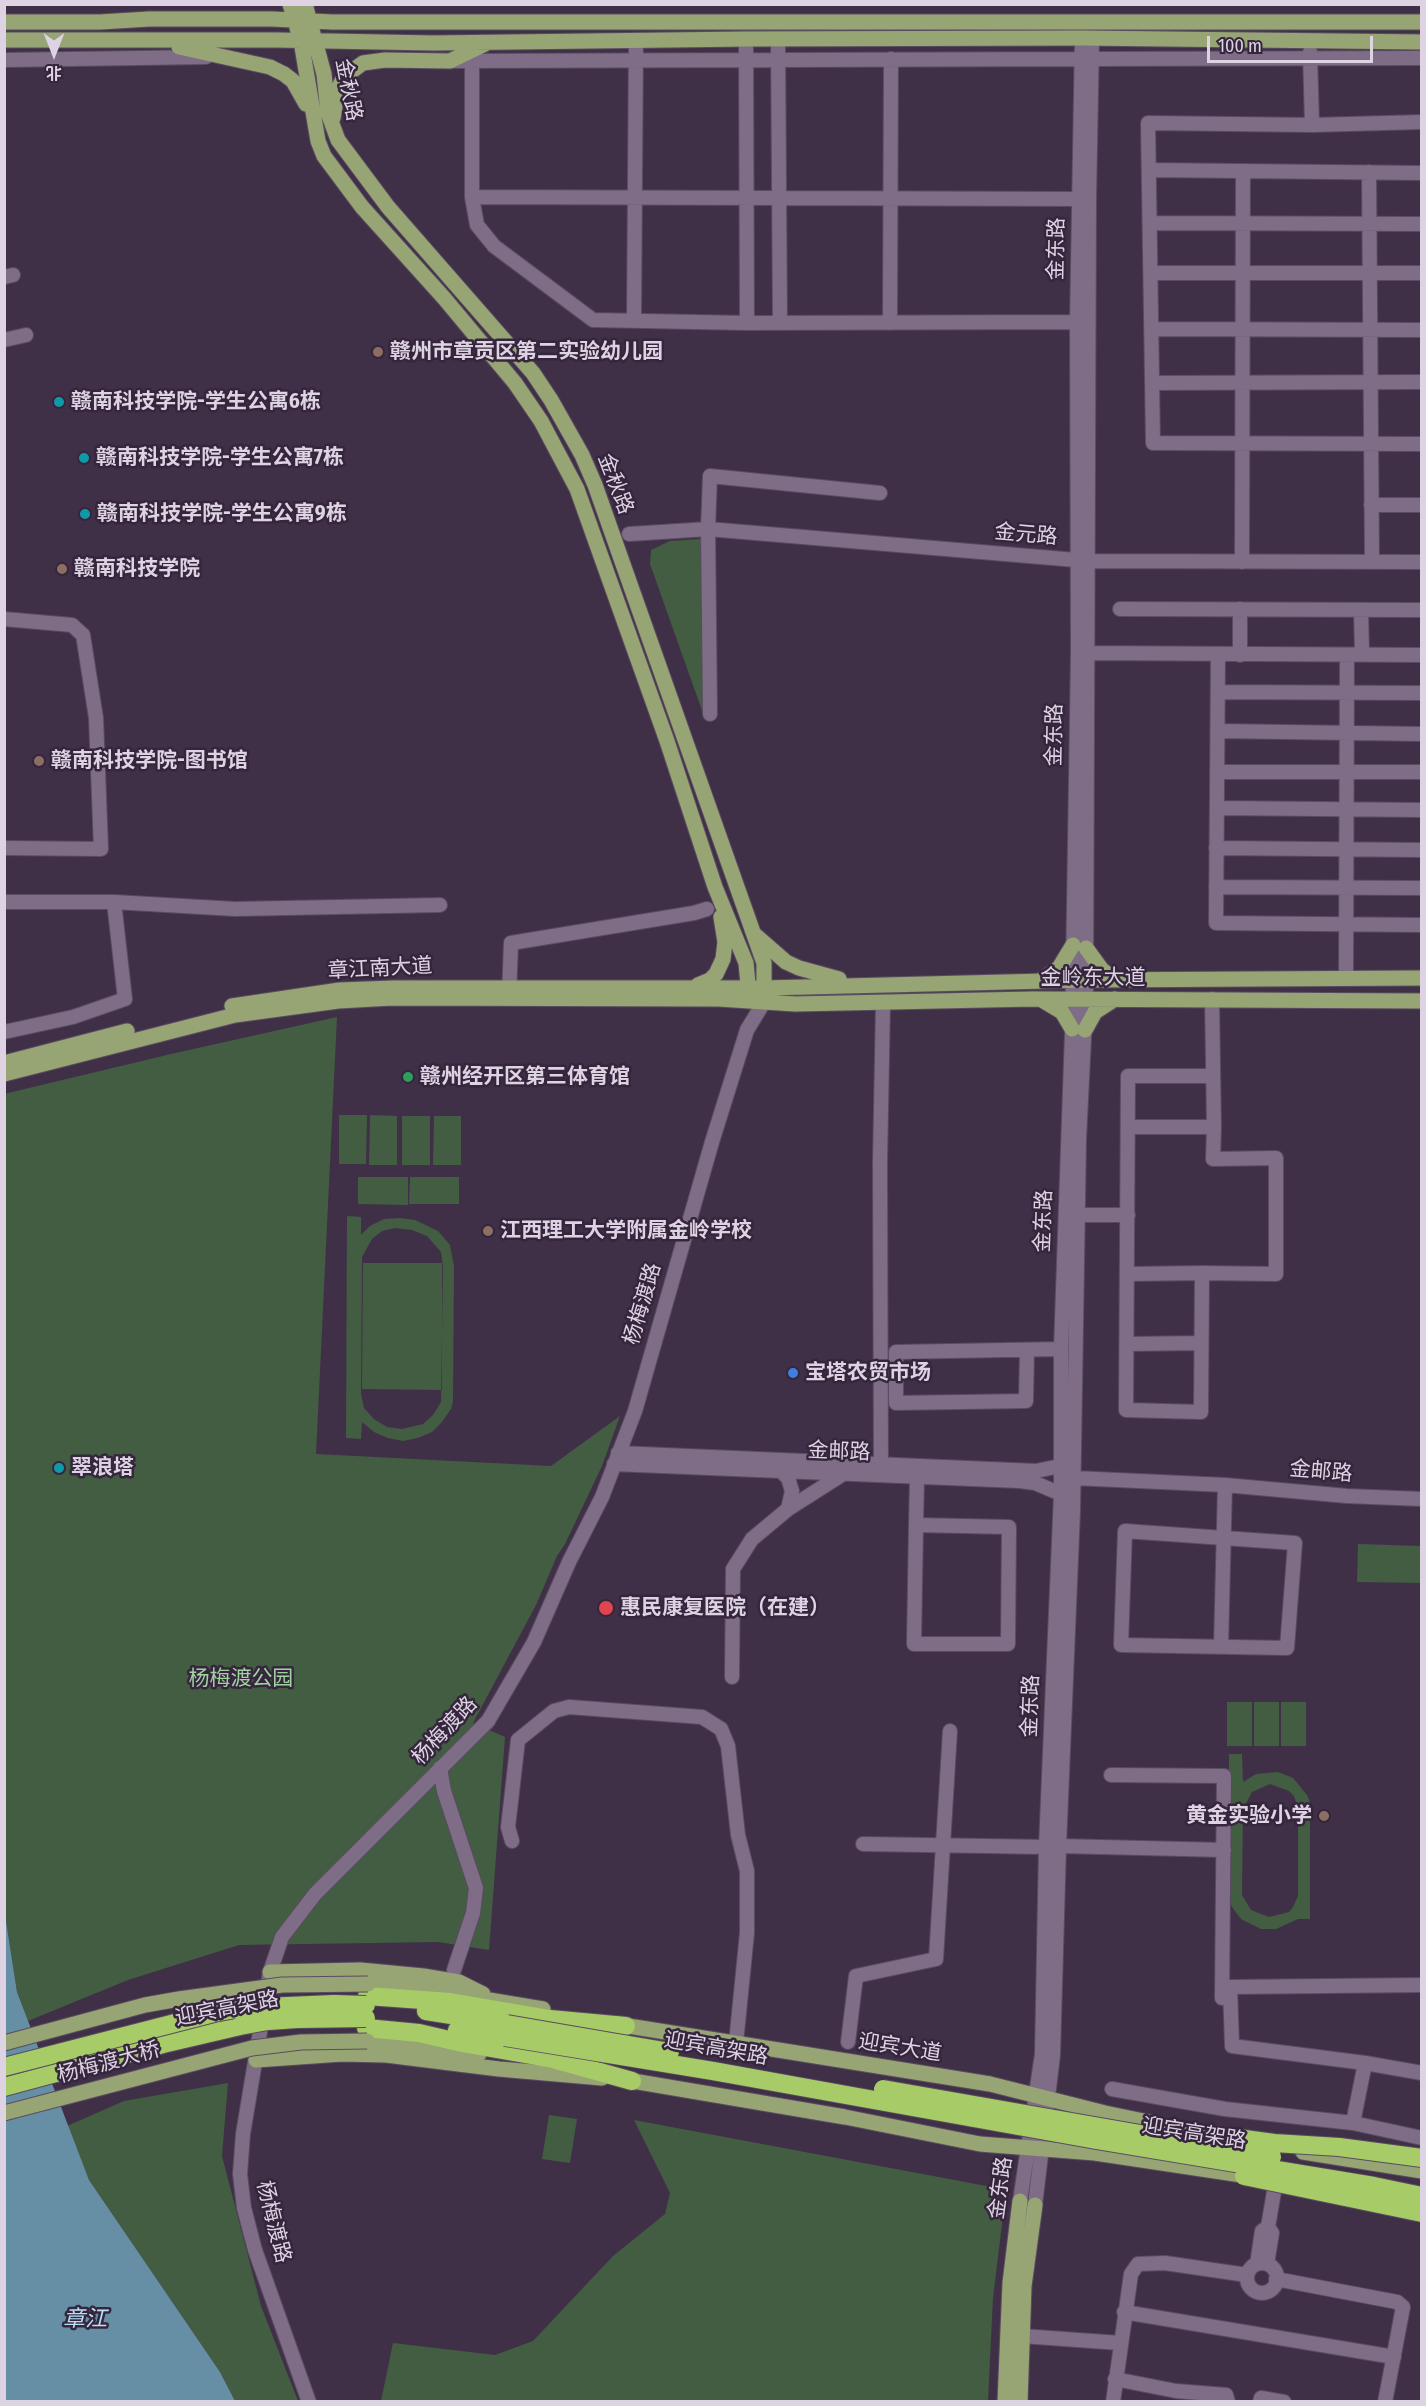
<!DOCTYPE html>
<html>
<head>
<meta charset="utf-8">
<style>
	body { margin:0 }
	#map { position:relative; width:1426px; height:2406px; overflow:hidden; background:#403047; font-family:"Fira Sans Condensed","Noto Sans SC",sans-serif }
	canvas { display:block }
	.frame { position:absolute; inset:0; border:6px solid #ddd3e2; pointer-events:none }
	.north { position:absolute; left:24px; top:24px; width:60px; height:60px; -webkit-text-stroke:4px #35263d; paint-order:stroke; rotate:180deg; font-size:16px; font-weight:700; line-height:24px; text-align:center; color:#ddd3e2 }
	.north::after { content:''; display:block; margin:auto; width:21px; height:27px; background:#ddd3e2; clip-path:polygon(50% 0,100% 100%,50% 72%,0 100%) }
	.scale { position:absolute; left:1207px; top:36px; width:166px; height:27px; box-sizing:border-box; border:3px solid #ddd3e2; border-top:0; padding-left:8px; font-size:18px; line-height:21px; white-space:nowrap; color:#ddd3e2; -webkit-text-stroke:4px #35263d; paint-order:stroke }
</style>
</head>
<body>
<div id="map">
<canvas width="1426" height="2406"></canvas>
<div class="frame"></div>
<div class="north">北</div>
<div class="scale">100 m</div>
</div>
<script>
const context = document.querySelector('canvas').getContext('2d');
context.lineJoin = 'round';
function fill(path, color) { context.fillStyle = color; context.fill(path, 'evenodd'); }
const shape = rows => new Path2D(rows.map(r => 'M' + r).join(''));
function stroke(path, color, width, dash) { context.strokeStyle = color; context.lineWidth = width; context.lineCap = dash ? 'butt' : 'round'; context.setLineDash(dash || []); context.stroke(path); }
function drawText(font, color, halo, rows, align = 'center') {
  context.font = font + ' "Fira Sans Condensed","Noto Sans SC",sans-serif'; context.lineWidth = 5; context.setLineDash([]); context.textBaseline = 'middle'; context.strokeStyle = halo; context.fillStyle = color; for (const [text, x, y, turn = 0] of rows) {
    context.save(); context.translate(x, y); context.rotate((+turn || 0) * Math.PI / 180); context.textAlign = isNaN(turn) ? turn : align; if (halo) context.strokeText(text, 0, 0); context.fillText(text, 0, 0); context.restore();
  }
}
fill(shape([
	[701,539,705,719,650,564,651,550,670,541],
	[337,1017,316,1454,551,1466,620,1416,602,1466,565,1544,557,1556,536,1605,473,1723,505,1737,489,1950,438,1942,239,1945,128,1980,28,2021,17,1992,4,1908,4,1094,171,1054],
	[339,1115,367,1115,366,1164,339,1164],
	[370,1115,397,1116,397,1165,369,1165],
	[402,1116,430,1116,430,1165,402,1165],
	[434,1116,461,1116,461,1165,433,1165],
	[358,1177,408,1177,408,1205,358,1204],
	[410,1177,459,1177,459,1204,409,1204],
	[347,1216,361,1217,361,1235,370,1226,384,1219,400,1218,415,1220,438,1231,450,1245,454,1266,453,1401,451,1409,442,1422,432,1432,418,1438,403,1441,388,1438,374,1432,362,1422,361,1439,346,1438],
	[395,1228,412,1230,427,1236,441,1252,443,1266,441,1402,433,1415,423,1424,402,1429,387,1427,374,1419,364,1408,361,1394,362,1257,372,1239,382,1231],
	[363,1263,442,1263,442,1390,362,1389],
	[1358,1544,1421,1546,1421,1583,1357,1582],
	[1227,1702,1252,1702,1252,1746,1227,1746],
	[1254,1702,1279,1702,1279,1746,1254,1746],
	[1281,1702,1306,1702,1306,1746,1281,1746],
	[1229,1754,1242,1754,1243,1782,1256,1774,1278,1772,1293,1778,1307,1795,1310,1802,1310,1919,1298,1919,1276,1929,1261,1929,1241,1919,1232,1907,1229,1900],
	[1270,1784,1289,1791,1294,1796,1298,1808,1298,1896,1293,1907,1289,1912,1269,1917,1251,1910,1242,1895,1243,1809,1252,1792],
	[228,2083,222,2156,261,2306,298,2401,235,2401,220,2372,89,2180,67,2126,124,2101],
	[549,2115,577,2119,570,2163,542,2159],
	[634,2120,992,2187,998,2193,1002,2224,993,2298,988,2401,381,2401,393,2343,495,2355,533,2341,613,2256,665,2214,670,2193]
]), '#425d42');
fill(shape([
	[4,1908,17,1992,89,2180,220,2372,235,2401,5,2401]
]), '#668ea5');
const minor = shape([
	[746,39,747,323],
	[778,39,780,323],
	[1310,52,1312,125],
	[4,60,206,57],
	[450,61,1422,58],
	[472,62,472,197,1079,199],
	[1422,122,1312,125,1148,123,1153,443,1422,444],
	[1149,170,1422,173],
	[1369,172,1372,562],
	[472,197,477,225,494,246,593,320,747,323,1077,322],
	[1150,223,1422,224],
	[1152,273,1422,273],
	[4,277,13,275],
	[634,321,636,40],
	[890,323,891,59],
	[1152,329,1422,330],
	[4,340,26,335],
	[1152,383,1422,382],
	[1371,505,1422,505],
	[629,534,708,529,1088,561,1422,562],
	[1242,562,1243,171],
	[1120,609,1422,610],
	[1240,609,1240,655],
	[4,619,72,625,83,635,96,718,101,849,4,848],
	[1088,653,1422,655],
	[1218,654,1216,923,1422,925],
	[1218,692,1422,693],
	[710,714,708,529,710,476,880,493],
	[1218,731,1422,734],
	[1217,772,1422,772],
	[1217,808,1422,810],
	[1216,848,1422,850],
	[1216,887,1422,888],
	[4,902,114,902,235,909,440,905],
	[1346,979,1347,655,1362,654,1361,610],
	[509,997,511,943,694,913,707,909],
	[1212,999,1214,1127,1213,1159,1276,1158,1276,1274,1202,1273,1201,1412,1126,1410,1128,1076,1213,1076],
	[4,1032,73,1017,125,999,114,902],
	[1128,1127,1214,1127],
	[1078,1215,1128,1215],
	[1128,1274,1202,1273],
	[1127,1344,1201,1343],
	[1027,1350,1026,1401,896,1403,896,1352,1061,1349],
	[618,1453,1036,1471,1060,1466],
	[614,1464,1020,1481,1035,1483,1061,1494],
	[781,1471,788,1478,792,1491,788,1509],
	[881,1475,880,1162,883,1004],
	[1074,1478,1225,1485,1347,1496,1422,1499],
	[916,1525,1009,1527,1008,1644,914,1644,916,1525,917,1477],
	[1125,1531,1295,1543,1287,1648,1121,1645,1125,1531],
	[674,1607,732,1606],
	[1221,1647,1225,1485],
	[732,1677,733,1569,752,1539,788,1509,843,1474],
	[440,1768,444,1791,476,1888,473,1913,454,1970],
	[1111,1775,1224,1776,1222,1998],
	[512,1841,508,1827,518,1740,554,1711,569,1707,702,1717,721,1729,728,1746,738,1835,747,1871,747,1933,736,2043],
	[863,1844,1046,1847],
	[1059,1846,1224,1850],
	[1422,1985,1230,1987,1232,2046,1365,2063,1422,2073],
	[848,2042,856,1976,936,1959,950,1731],
	[1112,2089,1225,2109,1353,2123,1422,2138],
	[1353,2123,1365,2063],
	[1020,2201,1042,2054,1046,1847,1061,1494,1061,1349,1072,1033,1078,652,1077,322,1082,38],
	[1035,2205,1053,2055,1059,1846,1073,1511,1079,1139,1086,999,1089,199,1092,39],
	'1247 2278a15 15 0 1 1 30 0a15 15 0 1 1-30 0Z',
	[1257,2264,1262,2231,1268,2227],
	[1267,2264,1272,2233,1268,2227,1276,2180],
	[1276,2279,1397,2302,1403,2307,1385,2402],
	[1124,2312,1394,2357],
	[1022,2336,1120,2343],
	[1115,2379,1176,2391,1226,2395,1228,2402],
	[309,2402,255,2250,244,2208,240,2174,243,2134,270,1972,282,1937,315,1894,488,1721,534,1642,569,1562,602,1497,635,1411,712,1142,747,1030,764,1002],
	[1113,2402,1131,2274,1138,2264,1165,2263,1247,2275],
	[1260,2402,1261,2398,1284,2402]
]);
const major = shape([
	[290,4,301,41,318,141,324,156,362,207,444,298,515,383,541,421,577,489,667,741,715,887,746,963,749,995],
	[305,4,324,74,328,113,338,140,388,207,533,373,551,400,582,455,595,485,754,935,764,963,764,996],
	[4,22,100,22,149,19,272,19,332,22,1422,22],
	[4,40,276,40,433,43,746,39,1082,38,1422,42],
	[179,47,270,67,284,74,293,81,306,104],
	[333,118,338,89,342,81,348,74,363,63,385,60,450,61,487,43],
	[755,935,786,962,799,968,839,979],
	[1086,948,1102,970,1117,980],
	[1041,980,1059,968,1073,945],
	[698,985,710,980,716,974,723,959,725,942,721,917],
	[1042,1000,1062,1012,1072,1029],
	[232,1006,340,990,394,988,765,988,1086,980,1422,978],
	[1085,1030,1095,1012,1115,999],
	[4,1063,127,1031],
	[4,1074,235,1015,338,1001,392,998,719,999,795,1004,1033,999,1422,1001],
	[270,1972,360,1970,423,1976,459,1982,483,1994],
	[368,1984,423,1989,543,2009],
	[616,2024,990,2084,1105,2113,1226,2138],
	[367,2041,479,2054],
	[256,2060,342,2054,386,2055,499,2069,602,2078],
	[621,2079,845,2117,980,2144,1095,2153,1255,2177],
	[1303,2152,1422,2171],
	[1005,2402,1010,2283,1020,2201],
	[1020,2402,1024,2286,1035,2205]
]);
const highway = shape([
	[367,1996,450,2002,550,2019,626,2026],
	[426,2011,496,2022],
	[366,2028,419,2033,462,2043,553,2059,632,2081],
	[457,2030,505,2037],
	[4,2087,163,2044,240,2026]
]);
stroke(minor, '#594c60', 16);
stroke(major, '#594c60', 17);
stroke(highway, '#594c60', 20);
stroke(minor, '#7f6d88', 14);
stroke(major, '#97a574', 15);
stroke(highway, '#a7cb66', 18);
const majorBridge = shape([
	[4,2043,145,2005,179,1999,282,1985,368,1984],
	[4,2113,252,2048,301,2042,367,2041]
]);
const highwayBridge = shape([
	[507,2024,670,2052],
	[240,2026,268,2021,297,2019,366,2018],
	[505,2037,713,2071,1096,2140,1374,2186,1422,2196],
	[4,2067,214,2013,241,2008,334,2004,366,2005],
	[883,2089,1272,2157],
	[1215,2135,1274,2143,1339,2147,1422,2158],
	[1244,2176,1422,2213]
]);
stroke(majorBridge, '#594c60', 17, []);
stroke(highwayBridge, '#594c60', 20, []);
stroke(majorBridge, '#97a574', 15);
stroke(highwayBridge, '#a7cb66', 18);
for (const [x, y, r, color] of [
	[378,352,6,"#8d6e63"],
	[59,402,6,"#0f9aa8"],
	[84,458,6,"#0f9aa8"],
	[85,514,6,"#0f9aa8"],
	[62,569,6,"#8d6e63"],
	[39,761,6,"#8d6e63"],
	[408,1077,6,"#2e9e5b"],
	[488,1231,6,"#8d6e63"],
	[793,1373,6,"#3f7fe0"],
	[59,1468,6,"#0f9aa8"],
	[606,1608,8,"#e0444e"],
	[1324,1816,6,"#8d6e63"]
]) { const dot = new Path2D(); dot.arc(x, y, r, 0, 2 * Math.PI); context.fillStyle = color; context.fill(dot); stroke(dot, '#35263d', 2); }
drawText('21px', '#ddd3e2', '#35263d', [
	["金秋路",348,90,79],
	["金东路",1057,249,-89],
	["金秋路",615,484,69],
	["金元路",1026,535,5],
	["金东路",1055,735,-89],
	["章江南大道",380,969,-3],
	["金岭东大道",1093,978],
	["金东路",1044,1221,-88],
	["杨梅渡路",643,1304,-74],
	["金邮路",839,1452,2],
	["金邮路",1321,1472,5],
	["金东路",1031,1706,-88],
	["杨梅渡路",445,1731,-47],
	["迎宾高架路",227,2009,-11],
	["迎宾大道",900,2048,9],
	["迎宾高架路",716,2049,10],
	["杨梅渡大桥",109,2063,-15],
	["迎宾高架路",1194,2134,9],
	["金东路",1001,2188,-82],
	["杨梅渡路",273,2222,76]
]);
drawText('bold 21px', '#ddd3e2', '#35263d', [
	["赣州市章贡区第二实验幼儿园",390,352],
	["赣南科技学院-学生公寓6栋",71,402],
	["赣南科技学院-学生公寓7栋",96,458],
	["赣南科技学院-学生公寓9栋",97,514],
	["赣南科技学院",74,569],
	["赣南科技学院-图书馆",51,761],
	["赣州经开区第三体育馆",420,1077],
	["江西理工大学附属金岭学校",500,1231],
	["宝塔农贸市场",805,1373],
	["翠浪塔",71,1468],
	["惠民康复医院（在建）",620,1608],
	["黄金实验小学",1312,1816,"right"]
], 'left');
drawText('21px', '#a0d2a0', '#35263d', [
	["杨梅渡公园",241,1679]
]);
drawText('italic 22px', '#b8dff6', '#35263d', [
	["章江",85,2320]
]);
</script>
</body>
</html>
